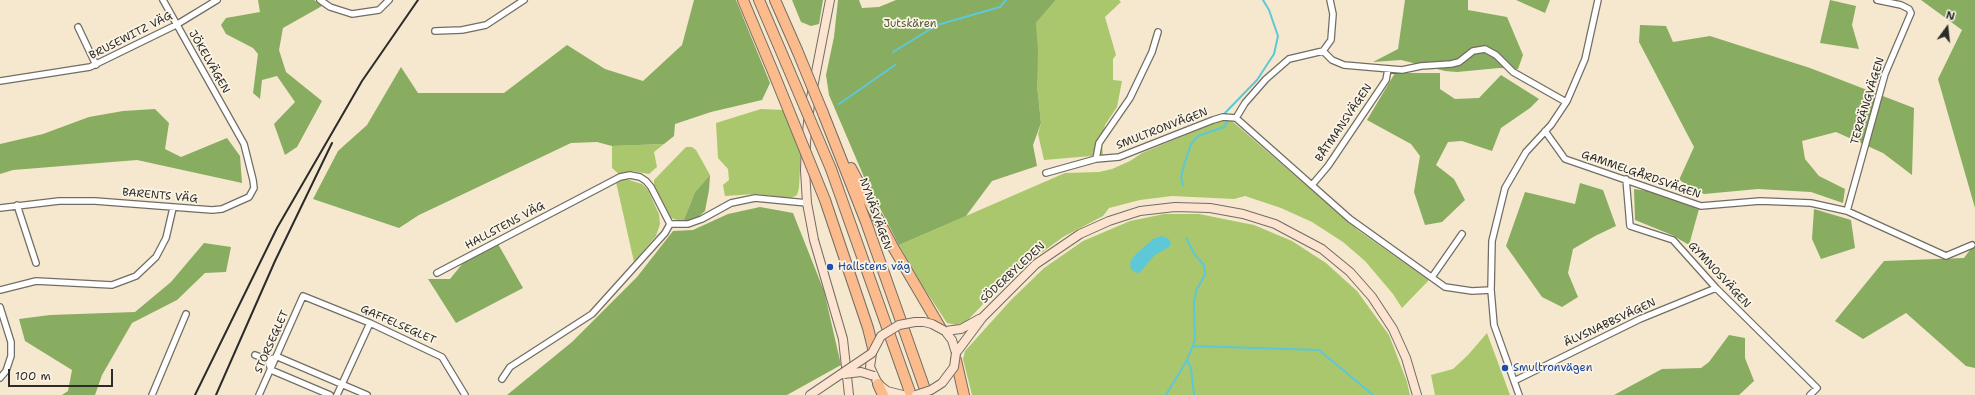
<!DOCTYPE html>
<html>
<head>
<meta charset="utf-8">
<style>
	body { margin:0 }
	#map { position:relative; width:1975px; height:395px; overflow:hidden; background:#f5e8ce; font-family:"Shantell Sans",sans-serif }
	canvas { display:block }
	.north { position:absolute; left:1927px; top:8px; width:40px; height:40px; -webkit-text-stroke:3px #fcf5e5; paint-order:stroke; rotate:15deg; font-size:11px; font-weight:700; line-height:16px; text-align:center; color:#2b2b2b }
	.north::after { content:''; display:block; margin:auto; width:14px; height:18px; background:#2b2b2b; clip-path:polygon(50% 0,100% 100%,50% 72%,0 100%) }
	.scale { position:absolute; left:8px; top:369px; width:105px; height:18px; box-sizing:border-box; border:2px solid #2b2b2b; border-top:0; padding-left:5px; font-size:12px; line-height:14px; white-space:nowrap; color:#2b2b2b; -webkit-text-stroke:3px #fcf5e5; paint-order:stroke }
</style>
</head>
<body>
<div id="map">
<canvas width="1975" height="395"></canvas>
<div class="north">N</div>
<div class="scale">100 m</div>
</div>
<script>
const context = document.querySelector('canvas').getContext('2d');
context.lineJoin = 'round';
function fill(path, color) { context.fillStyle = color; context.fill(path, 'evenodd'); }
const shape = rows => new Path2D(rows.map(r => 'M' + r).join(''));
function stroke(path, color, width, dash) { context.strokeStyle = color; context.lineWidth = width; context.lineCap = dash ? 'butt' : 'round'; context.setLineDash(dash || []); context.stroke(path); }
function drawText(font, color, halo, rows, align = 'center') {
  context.font = font + ' "Shantell Sans",sans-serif'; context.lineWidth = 3.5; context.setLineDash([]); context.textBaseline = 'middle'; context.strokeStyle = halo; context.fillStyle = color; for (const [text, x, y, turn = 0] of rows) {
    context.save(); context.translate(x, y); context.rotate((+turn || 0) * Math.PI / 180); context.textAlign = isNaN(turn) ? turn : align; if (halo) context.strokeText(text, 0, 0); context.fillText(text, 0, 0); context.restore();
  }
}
fill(shape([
	[1056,0,1119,0,1121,2,1105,17,1116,55,1113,59,1113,80,1122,81,1117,107,1105,125,1102,145,1103,155,1044,160,1038,134,1041,123,1037,85,1036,23],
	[761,109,784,110,801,148,799,188,797,195,791,198,756,194,725,196,723,185,729,180,728,169,718,158,716,123],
	[1222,120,1232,121,1359,231,1429,280,1402,308,1393,294,1365,261,1343,242,1312,222,1281,208,1245,196,1234,199,1172,196,1140,200,1109,208,1103,216,1063,237,1010,276,966,322,956,325,947,323,922,285,899,245,1065,173,1099,172,1112,169,1130,161,1142,153],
	[664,144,654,152,657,167,649,174,632,171,619,174,612,168,612,146],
	[686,147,692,147,696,150,710,175,695,192,683,222,671,218,654,185,654,180],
	[626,179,642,184,648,190,659,214,660,224,656,236,634,262,616,182],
	[1164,214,1199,214,1254,225,1292,241,1326,263,1357,291,1389,335,1407,382,1410,395,972,395,963,359,965,351,1011,300,1044,268,1083,241,1130,221],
	[1487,333,1510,395,1435,395,1431,375,1453,369,1468,355]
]), '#abc76d');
fill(shape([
	[258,0,314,0,322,6,283,28,279,50,286,72,322,101,297,147,285,155,274,124,295,102,277,76,262,80,260,99,253,93,258,54,253,48,226,34,221,25,226,18,260,12],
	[694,0,736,0,770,83,762,100,711,112,675,124,674,136,664,144,612,146,597,142,571,143,419,215,399,228,313,199,338,151,367,125,401,67,418,93,504,93,567,45,605,69,643,81,682,45],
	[792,0,823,0,819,24,811,26,801,22],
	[838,0,859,0,862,8,879,7,896,0,1056,0,1036,23,1038,52,1037,85,1041,123,1033,145,1037,166,992,181,966,216,899,245,864,177,829,95,826,75,834,37],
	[1405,0,1468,0,1468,10,1507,17,1523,55,1518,69,1499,68,1457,72,1445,71,1401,60,1373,62,1398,49],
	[1516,0,1550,0,1545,13],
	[1830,0,1856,6,1852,25,1859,49,1820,43],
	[1921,0,1975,0,1975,208,1938,79,1962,30],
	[1640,25,1666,26,1673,42,1710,36,1810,68,1914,108,1912,175,1883,153,1836,132,1802,141,1805,159,1819,176,1845,189,1843,203,1811,192,1758,189,1704,194,1679,180,1694,147,1639,42],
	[1395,73,1440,73,1440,89,1455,99,1479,98,1501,75,1539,99,1530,108,1501,128,1492,151,1462,141,1448,142,1436,165,1454,179,1465,200,1442,222,1425,225,1414,192,1420,156,1411,144,1367,120],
	[155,109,169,123,165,149,181,157,227,138,240,156,242,183,137,160,13,170,0,174,0,144,43,134,89,117,123,111],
	[710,175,709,190,705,211,698,217,683,222,695,192],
	[1580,183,1603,190,1616,226,1595,236,1573,249,1568,273,1578,297,1562,307,1542,297,1506,246,1525,192,1575,204],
	[1634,189,1648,191,1699,209,1689,245,1672,235,1635,220],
	[760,207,793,213,824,291,841,365,787,395,507,395,572,342,637,277,673,231,693,230,728,214],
	[1814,209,1851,220,1855,248,1821,259,1812,239],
	[204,243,231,247,226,272,205,273,177,300,132,323,102,375,95,395,62,395,68,391,72,370,25,341,19,319,50,315,135,312,171,282],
	[1975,243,1975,368,1966,366,1906,313,1863,339,1835,321,1884,261,1964,258],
	[498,244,523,288,456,323,428,279,450,279,463,263],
	[1729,335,1745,338,1745,358,1754,381,1739,395,1614,395,1662,369,1701,368,1709,362]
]), '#88ac60');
fill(shape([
	[1162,236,1169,239,1171,244,1169,247,1155,255,1139,273,1134,272,1131,269,1130,264,1133,257,1153,239]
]), '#5dc8d7');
stroke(shape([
	[893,52,937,25,1000,7,1006,0],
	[839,104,895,65],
	[1225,113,1257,80,1274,54,1278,36,1269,10,1263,0],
	[1183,185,1181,178,1184,165,1191,144,1198,136,1224,127,1227,122],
	[1193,346,1319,350,1373,395],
	[1187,360,1191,368,1194,395],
	[1166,395,1187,360,1195,340,1194,303,1196,291,1205,275,1204,265,1195,255,1186,238]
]), '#5dc8d7', 2);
const street = shape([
	[320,0,330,7,352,14,379,10,389,0],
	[78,27,96,65],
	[435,31,462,30,486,25,524,0],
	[1323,51,1332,60,1344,65,1402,70,1421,66,1451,64,1459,62,1473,51,1485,49,1496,55,1513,72,1566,102],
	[0,81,90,67,176,25,217,0],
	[1236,118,1245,103,1266,79,1289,59,1323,51,1331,40,1333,14,1330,0],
	[1545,131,1565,159,1701,206,1760,201,1811,203,1847,211,1946,256,1972,245],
	[1096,159,1099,143,1130,98,1152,52,1158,32],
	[1046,173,1096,159,1119,157,1213,120,1223,117,1236,118,1350,219,1445,287,1472,291,1491,290],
	[1626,179,1630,226,1673,240,1716,288,1817,388,1810,395],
	[1312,185,1328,166,1386,80,1388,69],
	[17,205,36,263],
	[0,208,59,201,95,201,212,210,222,209,249,197,254,188,253,180,244,144,163,0],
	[1847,211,1885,74,1911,13,1909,9,1901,5,1877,0],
	[437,273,620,177,630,175,640,177,646,181,651,187,670,224],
	[1432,277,1462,234],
	[0,290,36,281,112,285,136,276,156,257,166,238,173,208],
	[0,307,11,342,11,356,6,371,0,378],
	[255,355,268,360,278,357,367,395],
	[268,360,271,370,330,395],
	[502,379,510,367,592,314,665,233,670,224,688,224,702,219,731,203,755,198,807,203],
	[1514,381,1640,319,1716,288],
	[152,395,186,314],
	[259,395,303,296,370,323,442,357,465,395],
	[337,395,370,323],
	[1519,395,1494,325,1491,290,1492,241,1505,188,1526,152,1551,125,1567,101,1585,59,1598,0]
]);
const secondary = shape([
	[830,0,810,103,806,142,805,170,807,203,814,240,843,339,849,395],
	[945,331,961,329,979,319],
	[945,331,952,340,956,353],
	[872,353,870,367,878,384,887,391,903,395],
	[956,353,982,318,1036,264,1080,234,1109,221,1140,211,1175,207,1210,208,1243,214,1275,224,1322,249,1350,272,1372,297,1393,329,1406,358,1417,395],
	[810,395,841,374]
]);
const highway = shape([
	[743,0,774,74],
	[759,0,786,63],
	[775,0,797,50],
	[823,113,866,222,927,395],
	[851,168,893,247,940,327],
	[831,169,911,395],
	[825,200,868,328,873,348],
	[956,360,964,395],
	[878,384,883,395]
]);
stroke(street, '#726d64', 8);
stroke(secondary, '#726d64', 10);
stroke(highway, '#726d64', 12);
stroke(street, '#fff', 5.5);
stroke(secondary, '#fde4d1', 8);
stroke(highway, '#fbbb8c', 10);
stroke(shape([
	[195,395,277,228,362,81,418,0],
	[216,395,275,261,332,143]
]), '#2b2b2b', 2);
const secondaryBridge = shape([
	[841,374,872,353,881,336,899,325,915,322,924,322,932,324,945,331],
	[844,374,861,372,874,376],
	[916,395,931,390,942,383,954,367,956,353]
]);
const highwayBridge = shape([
	[797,50,823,113],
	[786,63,831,169],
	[774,74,825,200]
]);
stroke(secondaryBridge, '#726d64', 10, []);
stroke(highwayBridge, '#726d64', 12, []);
stroke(secondaryBridge, '#fde4d1', 8);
stroke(highwayBridge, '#fbbb8c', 10);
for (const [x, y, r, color] of [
	[830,267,4,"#1a4fb4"],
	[1505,368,4,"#1a4fb4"]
]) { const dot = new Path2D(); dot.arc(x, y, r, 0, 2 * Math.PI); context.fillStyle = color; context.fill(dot); stroke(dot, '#fcf5e5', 1.5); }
drawText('11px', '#515a3f', '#fcf5e5', [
	["Jutskären",910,24]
]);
drawText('11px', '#2b2b2b', '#fcf5e5', [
	["BRUSEWITZ VÄG",131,36,-27],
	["JÖKELVÄGEN",209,62,60],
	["TERRÄNGVÄGEN",1868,101,-73],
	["BÅTMANSVÄGEN",1344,123,-56],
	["SMULTRONVÄGEN",1162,129,-21],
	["GAMMELGÅRDSVÄGEN",1641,175,19],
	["BARENTS VÄG",160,196,5],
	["NYNÄSVÄGEN",875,214,70],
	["HALLSTENS VÄG",505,226,-28],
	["SÖDERBYLEDEN",1013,273,-43],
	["GYMNOSVÄGEN",1719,275,47],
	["ÄLVSNABBSVÄGEN",1610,323,-25],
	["GAFFELSEGLET",398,325,24],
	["STORSEGLET",272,342,-66]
]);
drawText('11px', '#164399', '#fcf5e5', [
	["Hallstens väg",838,267],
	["Smultronvägen",1513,368]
], 'left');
</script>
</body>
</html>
